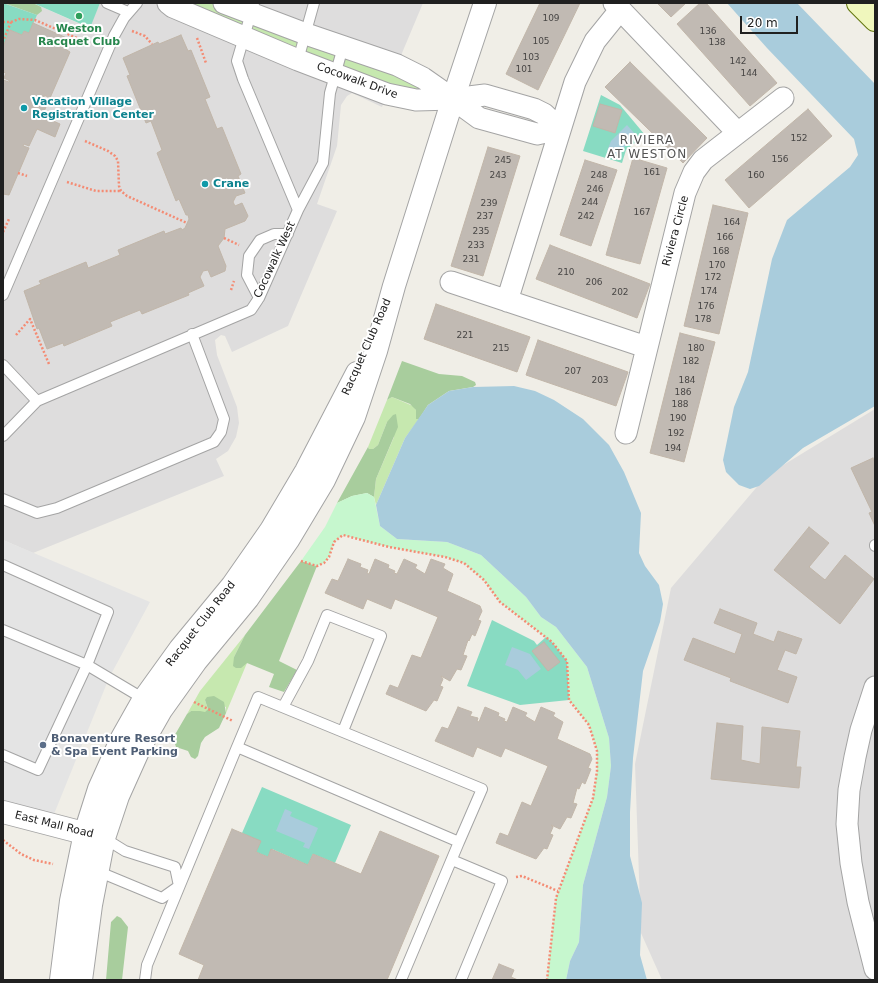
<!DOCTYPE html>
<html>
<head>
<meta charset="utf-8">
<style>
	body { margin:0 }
	#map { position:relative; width:878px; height:983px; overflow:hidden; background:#f0eee7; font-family:"DejaVu Sans",sans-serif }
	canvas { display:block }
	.frame { position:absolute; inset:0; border:4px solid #202020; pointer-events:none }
	.scale { position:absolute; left:740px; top:16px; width:58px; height:18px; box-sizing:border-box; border:2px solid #202020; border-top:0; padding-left:5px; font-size:12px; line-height:14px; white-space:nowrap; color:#202020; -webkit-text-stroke:3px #fff; paint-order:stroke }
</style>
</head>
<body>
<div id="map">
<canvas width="878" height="983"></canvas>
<div class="frame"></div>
<div class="scale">20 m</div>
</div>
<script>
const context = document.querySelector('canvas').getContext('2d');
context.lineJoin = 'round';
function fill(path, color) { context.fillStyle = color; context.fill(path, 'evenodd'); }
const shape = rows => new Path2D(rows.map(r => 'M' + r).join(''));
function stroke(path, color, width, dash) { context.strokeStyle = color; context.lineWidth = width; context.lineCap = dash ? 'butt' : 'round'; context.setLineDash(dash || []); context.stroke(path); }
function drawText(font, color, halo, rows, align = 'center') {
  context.font = font + ' "DejaVu Sans",sans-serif'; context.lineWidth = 4; context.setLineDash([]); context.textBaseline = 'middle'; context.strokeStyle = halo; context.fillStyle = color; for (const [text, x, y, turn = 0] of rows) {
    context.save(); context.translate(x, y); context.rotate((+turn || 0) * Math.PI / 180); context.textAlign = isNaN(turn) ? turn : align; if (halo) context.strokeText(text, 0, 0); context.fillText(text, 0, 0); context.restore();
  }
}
fill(shape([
	[3,3,33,3,89,28,100,3,423,3,397,65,453,99,387,94,382,107,352,93,347,96,341,105,337,146,317,204,337,211,288,326,232,352,225,336,221,335,215,340,217,355,237,407,239,423,236,437,228,451,216,459,224,476,33,553,3,540],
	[875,409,875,980,662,980,641,933,635,764,671,588,767,475]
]), '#dedddd');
fill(shape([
	[182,3,224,3,397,65,419,88,387,94],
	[392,397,413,406,416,410,416,419,419,419,405,438,376,505,374,497,376,479,394,437,387,422,378,445,373,449,369,449,368,447,387,400],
	[245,635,234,657,247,663,226,713,226,707,205,700,208,709,205,713,191,711,187,714,200,691]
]), '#c6e8af');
fill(shape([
	[4,3,33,3,41,7,42,11,37,15],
	[402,361,439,374,462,376,475,382,476,385,473,387,449,391,428,405,419,419,416,419,416,410,410,404,392,397,387,400],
	[396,414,398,427,376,479,374,497,367,493,352,496,337,503,368,447,369,449,373,449,378,445,387,422,393,415],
	[301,561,317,566,279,661,297,670,284,692,269,687,274,674,247,663,241,668,236,668,233,666,234,657,245,635],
	[214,696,224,702,226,713,219,728,205,737,201,743,198,756,195,759,191,757,188,751,176,747,173,738,187,714,191,711,200,711,205,712,208,709,205,700,207,697],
	[117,916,121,918,128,927,122,980,106,980,111,922]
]), '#a8cd9d');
fill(shape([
	[367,493,374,497,380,526,397,539,447,542,481,555,526,597,541,617,556,627,587,667,609,738,611,766,607,797,583,885,579,942,570,961,566,980,547,980,556,898,593,798,597,771,597,751,589,725,569,700,567,661,552,642,500,602,484,580,464,563,445,557,389,547,343,535,334,542,329,557,324,563,317,566,301,561,325,527,337,503,352,496]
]), '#c6f7ce');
fill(shape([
	[3,3,37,15,29,33,24,31,22,35,10,30,3,47],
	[33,3,100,3,90,28],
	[601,95,620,105,645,135,626,150,622,163,583,151],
	[492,620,534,641,537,645,546,637,552,642,567,661,569,700,520,705,467,686],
	[262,787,351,825,335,863,313,854,308,865,272,849,268,857,256,852,260,842,242,833]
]), '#88dbc2');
fill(shape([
	[3,540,150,602,109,678,50,824,3,812]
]), '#e4e4e4');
fill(shape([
	[727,3,797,3,875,84,875,406,803,448,759,486,750,489,739,485,726,472,723,460,734,407,748,372,772,259,787,220,850,167,858,155,854,139,767,48],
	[627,125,636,135,623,148,620,155,607,151,611,141],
	[514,386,535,391,554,400,583,419,609,445,624,472,641,513,639,553,645,566,659,585,663,604,660,622,643,671,633,758,630,812,630,856,642,903,640,955,647,980,566,980,570,961,579,942,583,885,607,797,611,766,609,738,587,667,556,627,541,617,526,597,481,555,447,542,397,539,380,526,376,505,405,438,428,405,449,391,473,387],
	[512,647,530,654,541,669,526,680,518,670,505,665],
	[285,809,292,812,290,816,318,828,309,849,303,847,305,843,276,831]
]), '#a9ccdc');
const building = shape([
	[540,3,580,3,538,90,506,74,540,3],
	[657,3,686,3,671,17,657,3],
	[700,3,706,3,777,83,750,106,677,24,700,3],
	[33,23,69,39,65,49,70,52,50,98,44,95,44,97,49,100,42,116,60,124,55,137,37,129,29,146,24,144,23,146,29,148,9,195,3,194,3,80,9,82,10,81,4,78,6,73,3,72,3,47,10,30,22,35,24,31,29,33,33,23],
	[181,35,188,51,191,50,210,97,205,99,217,129,222,127,241,174,238,176,245,193,236,196,233,202,235,206,242,203,248,216,245,221,225,229,224,238,218,246,226,266,225,271,211,277,208,270,203,271,200,277,204,286,188,293,189,295,142,314,140,310,110,322,112,326,64,346,63,343,47,349,39,328,37,329,24,291,41,284,39,281,86,262,88,268,120,255,118,250,164,231,165,234,181,228,182,230,185,228,189,219,188,215,186,215,179,199,176,201,157,153,162,150,151,121,146,123,127,76,130,75,123,58,158,42,159,44,181,35],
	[630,62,707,138,683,163,605,87,630,62],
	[600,104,622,110,615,133,593,126,600,104],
	[808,109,832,136,749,208,725,180,808,109],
	[488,147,520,156,483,276,451,266,488,147],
	[633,158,667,168,640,264,606,255,633,158],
	[585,160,617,170,591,246,560,235,585,160],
	[713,205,748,213,719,334,684,326,713,205],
	[550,245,650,284,637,318,536,279,550,245],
	[436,304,530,337,517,372,424,339,436,304],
	[680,333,715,342,684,462,650,453,680,333],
	[538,340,628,372,616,406,526,375,538,340],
	[873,458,875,463,875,526,869,513,872,512,851,468,873,458],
	[809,527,829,543,809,567,825,580,845,555,874,579,840,624,774,570,809,527],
	[348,559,361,564,360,567,368,570,367,573,369,574,375,559,389,565,388,568,395,571,394,573,397,574,404,559,417,565,415,568,425,574,431,559,445,564,443,568,453,574,447,591,480,606,482,611,478,620,481,621,475,636,472,634,469,641,468,640,463,655,467,656,461,670,457,669,450,681,441,676,443,679,440,686,443,687,437,701,434,700,426,711,386,694,390,685,398,688,412,655,421,658,438,617,395,599,391,609,367,599,363,609,325,593,332,579,338,581,348,559],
	[720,609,757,623,753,634,774,642,778,631,802,639,796,654,785,650,777,670,797,677,788,703,730,681,731,678,684,660,693,638,735,654,742,634,714,623,720,609],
	[544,642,560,662,548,671,532,651,544,642],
	[458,707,472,712,470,716,478,718,477,721,479,722,485,707,499,713,498,716,505,719,504,721,507,722,513,707,527,713,525,716,535,722,541,707,555,713,553,716,563,722,557,739,590,754,592,759,588,768,591,769,585,784,582,782,579,789,577,788,573,803,577,804,571,818,567,817,560,829,551,825,553,827,550,834,553,835,547,849,544,848,536,859,496,843,500,833,508,836,522,802,531,806,548,766,505,748,501,757,477,747,473,757,435,741,442,727,448,729,458,707],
	[717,723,743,726,741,760,760,764,762,727,800,731,796,767,801,767,799,788,711,779,717,723],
	[232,829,261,841,256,852,268,857,271,849,308,865,313,854,361,874,380,831,439,856,387,980,198,980,204,965,179,954,232,829],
	[499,964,514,970,511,977,518,980,492,980,499,964]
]);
fill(building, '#c1bab3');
stroke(building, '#c1b6a9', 1);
const service = shape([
	[107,3,128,12],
	[298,60,314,3],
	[298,210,323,163,330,93,343,47],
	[3,295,114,36,124,18,137,3],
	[259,298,247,275,249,256,260,240,274,234,288,234],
	[3,365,37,401],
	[3,436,37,401,251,310,259,298,298,210,243,79,237,61,254,3],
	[3,499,37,513,57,508,214,442,221,432,224,419,192,334],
	[875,545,875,546],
	[3,565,108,612,87,665,38,770,3,755],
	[3,630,87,665,144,699],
	[283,707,308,661,327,615,381,636,343,731],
	[237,747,258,697,482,789,459,842],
	[452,860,502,881,461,980],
	[97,871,162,898,179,886,175,867,125,851,104,838],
	[145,980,147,965,237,747,459,842,401,980]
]);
const minor = shape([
	[168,3,173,7,298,60,387,94,416,100,453,99,485,95,534,109,544,114,560,129,537,134,479,118,453,99,423,78,397,65,306,34,224,3],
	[614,3,737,132],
	[451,282,646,347],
	[507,301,575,82,595,41,620,10],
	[626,433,685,193,694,172,703,160,783,98],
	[875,687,861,730,855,757,849,790,847,824,851,863,858,902,875,969]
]);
const tertiary = shape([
	[3,812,99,837],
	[61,980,71,901,85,833,99,789,122,738,144,699,180,649,232,586,271,530,306,471,357,373],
	[81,980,91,905,104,838,118,796,140,747,161,710,196,661,248,598,288,540,324,480,354,417,376,351,394,286,453,99,485,3]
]);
const secondary = shape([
	[858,3,875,20]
]);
stroke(service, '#a4a4a4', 12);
stroke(minor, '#a4a4a4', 23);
stroke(tertiary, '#a4a4a4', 24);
stroke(secondary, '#60740a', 24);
stroke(shape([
	[3,22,11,22,3,41],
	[11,22,19,19,35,20,84,41],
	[132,31,145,36,152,44],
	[197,38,206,63],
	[85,141,108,151,115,156,118,161,119,186,121,191,127,196,187,223],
	[18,173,27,176],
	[67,182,96,191,121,191],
	[3,232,9,219],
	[224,238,239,245],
	[231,290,234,281],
	[16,335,30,319,49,364],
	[301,561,317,566,324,563,329,557,334,542,343,535,389,547,445,557,464,563,484,580,500,602,552,642,567,661,569,700,589,725,597,751,597,771,593,798,556,898,547,980],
	[194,702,233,721],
	[3,840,21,854,34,860,53,864],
	[516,877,522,876,558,891]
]), '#f48b73', 2.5, [2, 2]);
stroke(service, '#fff', 10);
stroke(minor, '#fff', 21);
stroke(tertiary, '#fff', 22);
stroke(secondary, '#f0f7bd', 22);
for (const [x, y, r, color] of [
	[79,16,4,"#2e9e5b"],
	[24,108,4,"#0f9aa8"],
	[205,184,4,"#0f9aa8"],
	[43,745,4,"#5c6f8a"]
]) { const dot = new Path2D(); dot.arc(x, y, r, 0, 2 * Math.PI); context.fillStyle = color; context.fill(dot); stroke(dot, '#fff', 1.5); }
drawText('9px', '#484645', null, [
	["109",551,19],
	["136",708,32],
	["105",541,42],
	["138",717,43],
	["103",531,58],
	["142",738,62],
	["101",524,70],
	["144",749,74],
	["152",799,139],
	["156",780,160],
	["245",503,161],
	["161",652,173],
	["243",498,176],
	["248",599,176],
	["160",756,176],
	["246",595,190],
	["244",590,203],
	["239",489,204],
	["167",642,213],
	["237",485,217],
	["242",586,217],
	["164",732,223],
	["235",481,232],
	["166",725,238],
	["233",476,246],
	["168",721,252],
	["231",471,260],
	["170",717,266],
	["210",566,273],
	["172",713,278],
	["206",594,283],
	["174",709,292],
	["202",620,293],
	["176",706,307],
	["178",703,320],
	["221",465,336],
	["215",501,349],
	["180",696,349],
	["182",691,362],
	["207",573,372],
	["203",600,381],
	["184",687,381],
	["186",683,393],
	["188",680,405],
	["190",678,419],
	["192",676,434],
	["194",673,449]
]);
drawText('bold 11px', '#27864d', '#fff', [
	["Weston",79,29],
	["Racquet Club",79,42]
]);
drawText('11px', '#202020', '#fff', [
	["Cocowalk Drive",357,81,20],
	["Riviera Circle",676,231,-75],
	["Cocowalk West",275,260,-65],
	["Racquet Club Road",367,347,-66],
	["Racquet Club Road",201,624,-52],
	["East Mall Road",54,825,14]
]);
drawText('bold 11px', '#0d838f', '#fff', [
	["Vacation Village",32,102],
	["Registration Center",32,115],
	["Crane",213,184]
], 'left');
drawText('bold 11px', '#4e5e75', '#fff', [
	["Bonaventure Resort",51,739],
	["& Spa Event Parking",51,752]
], 'left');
context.letterSpacing = '1px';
drawText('12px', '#535353', '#fff', [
	["RIVIERA",647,141],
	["AT WESTON",647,155]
]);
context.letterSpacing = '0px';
</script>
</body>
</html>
